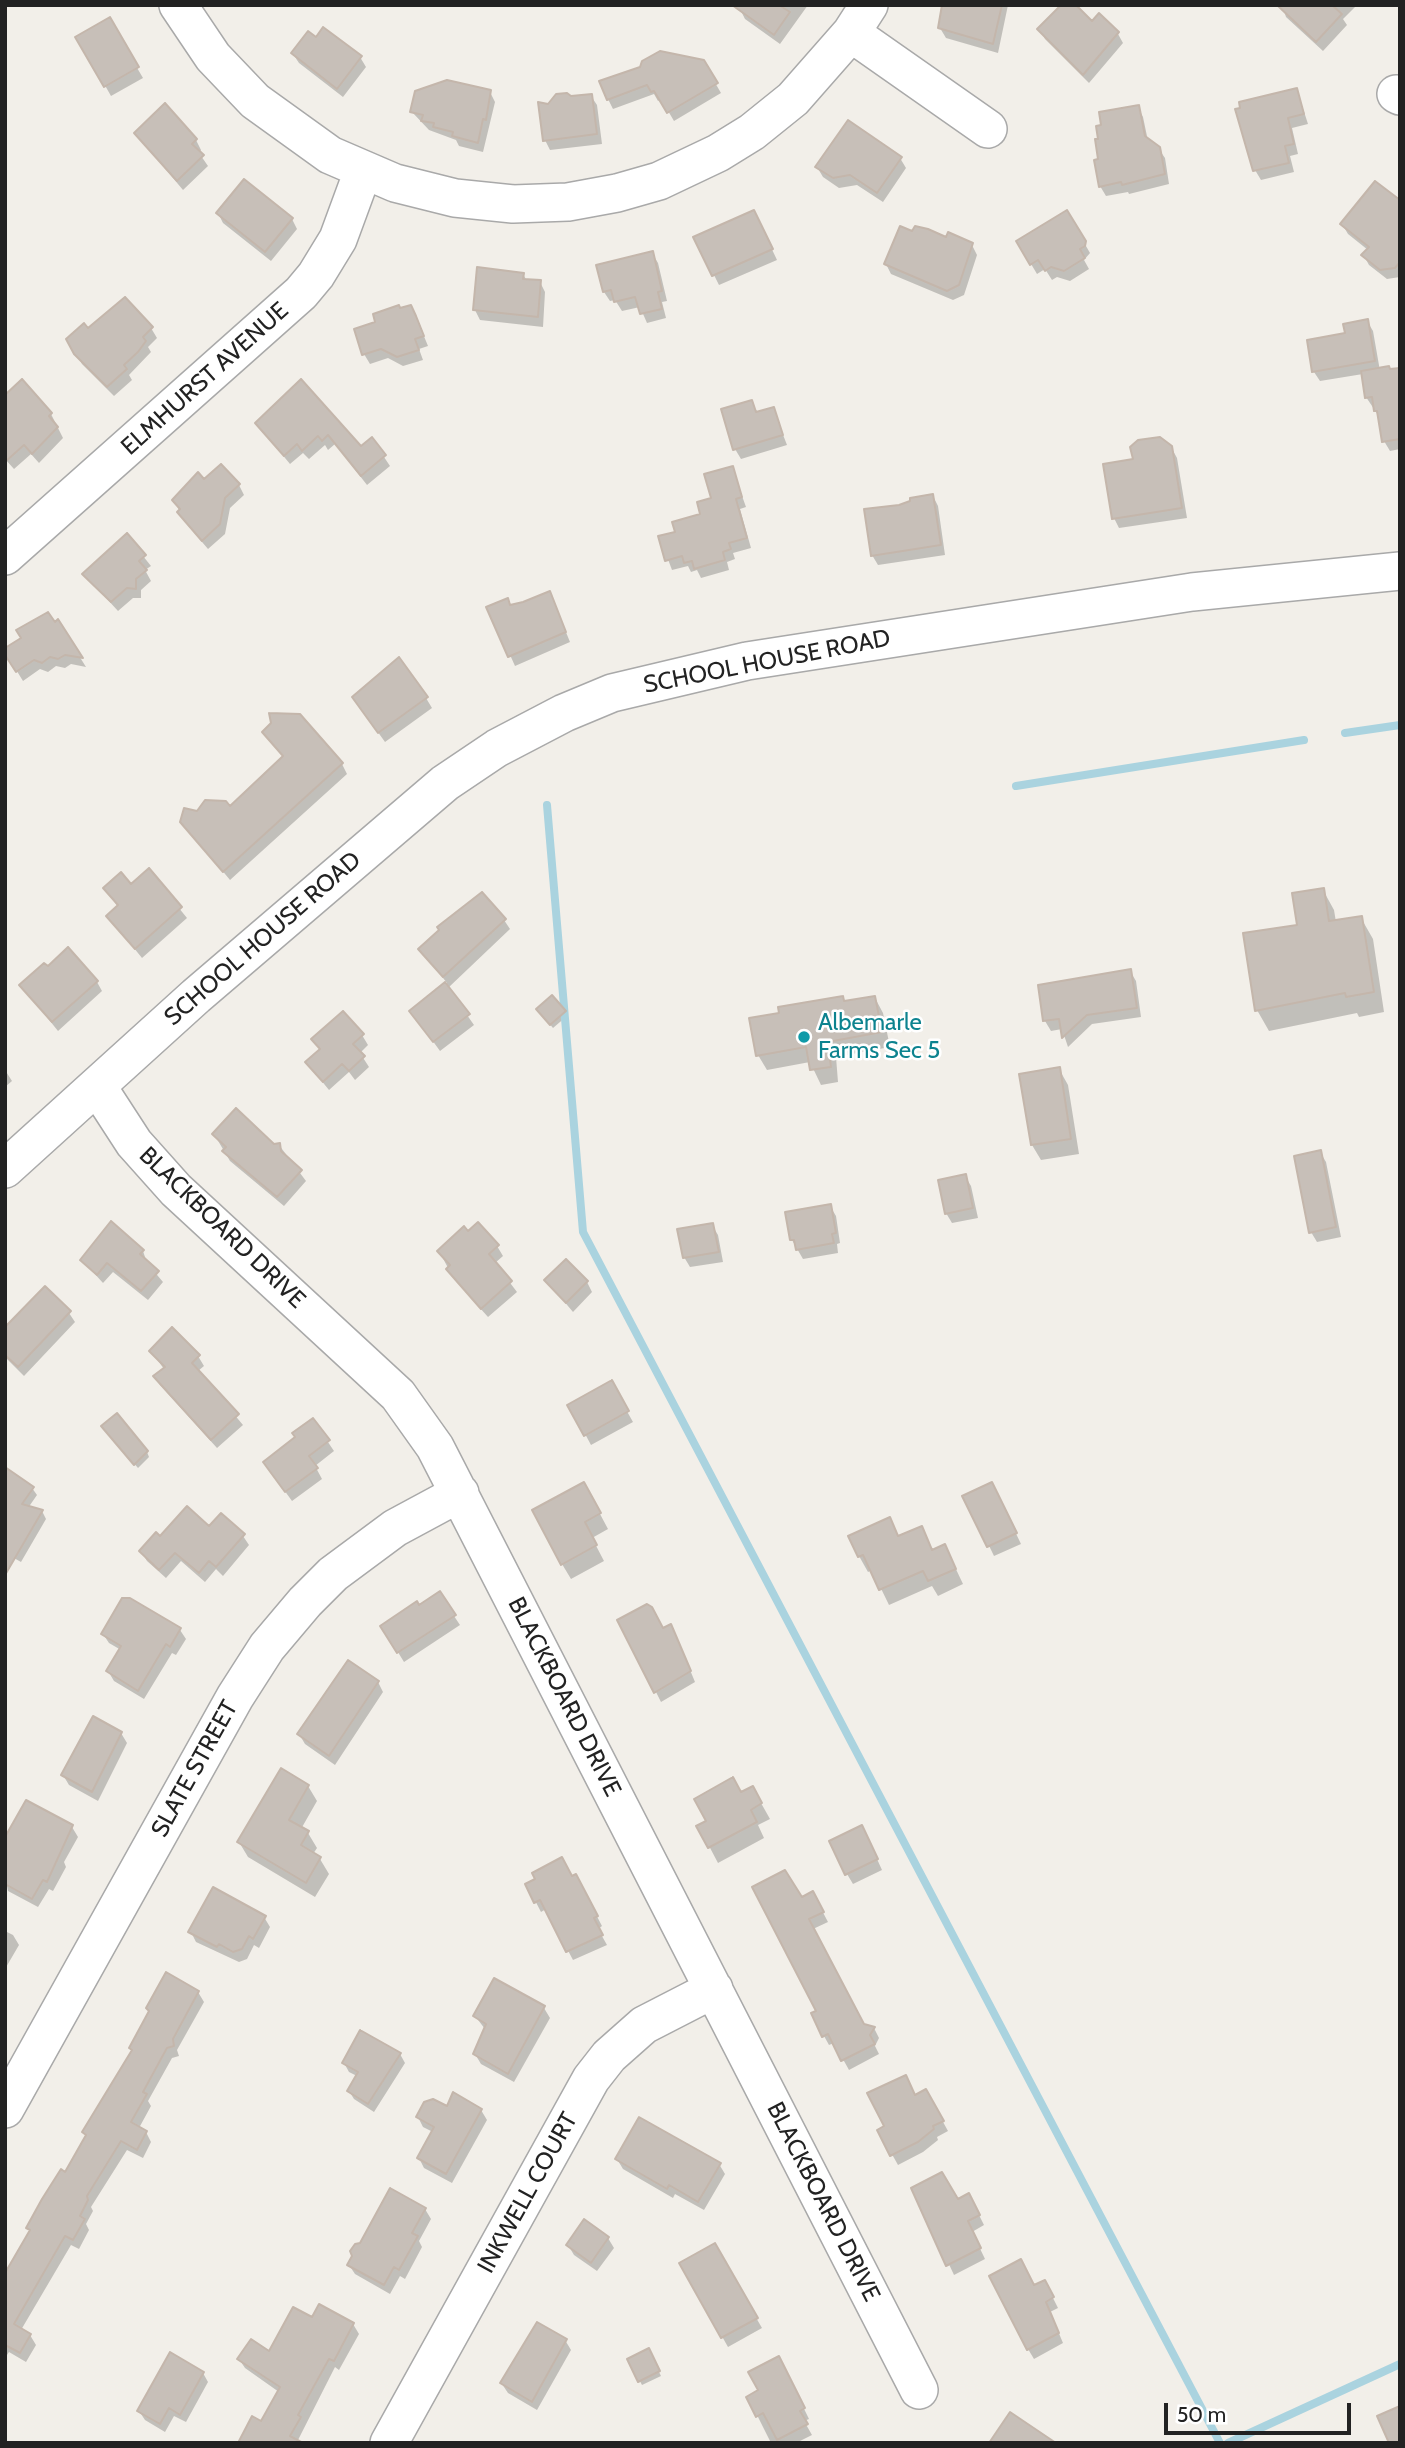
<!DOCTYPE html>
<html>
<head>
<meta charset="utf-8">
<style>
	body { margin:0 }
	#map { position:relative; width:1405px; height:2448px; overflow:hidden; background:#f2efe9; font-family:Cabin,sans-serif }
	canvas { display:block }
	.frame { position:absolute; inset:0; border:7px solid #222; pointer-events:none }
	.scale { position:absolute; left:1164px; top:2403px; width:187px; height:32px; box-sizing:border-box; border:4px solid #222; border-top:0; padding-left:9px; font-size:21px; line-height:24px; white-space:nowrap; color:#222; -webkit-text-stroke:5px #fff; paint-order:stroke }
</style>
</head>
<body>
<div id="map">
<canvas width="1405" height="2448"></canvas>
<div class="frame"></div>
<div class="scale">50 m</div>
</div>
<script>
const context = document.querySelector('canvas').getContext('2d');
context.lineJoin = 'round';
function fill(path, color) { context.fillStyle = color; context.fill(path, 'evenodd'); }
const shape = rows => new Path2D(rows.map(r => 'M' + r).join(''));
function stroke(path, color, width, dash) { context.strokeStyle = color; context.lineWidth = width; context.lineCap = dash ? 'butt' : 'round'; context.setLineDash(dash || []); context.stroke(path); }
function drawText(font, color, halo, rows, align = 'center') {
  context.font = font + ' Cabin,sans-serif'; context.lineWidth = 5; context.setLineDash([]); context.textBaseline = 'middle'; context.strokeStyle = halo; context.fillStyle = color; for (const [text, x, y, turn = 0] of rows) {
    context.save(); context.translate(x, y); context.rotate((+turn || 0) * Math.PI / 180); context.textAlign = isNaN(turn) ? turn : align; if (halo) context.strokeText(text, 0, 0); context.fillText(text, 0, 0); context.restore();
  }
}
fill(shape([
	[743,5,808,5,780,44,745,19,740,9],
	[943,5,1008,5,998,53,946,38,940,28],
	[1282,5,1357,5,1343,19,1347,25,1323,51,1286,17],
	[109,20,143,78,111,96,78,38],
	[1092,23,1118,34,1123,43,1089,83,1045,39,1040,30],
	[293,54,360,57,366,67,343,97,299,63],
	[703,62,721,93,674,121,661,99,658,101,654,94,613,109,608,99],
	[1297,90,1308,124,1292,128,1298,154,1290,156,1294,172,1261,180,1255,170],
	[490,92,495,102,483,152,459,146,456,140,429,130,412,112],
	[591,96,597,105,602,144,550,150,545,140,570,98],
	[1138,107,1143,117,1148,141,1158,148,1165,158,1169,184,1129,194,1128,192,1106,196,1100,186,1100,140],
	[136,134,196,140,201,150,199,153,208,166,183,190],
	[900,158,906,168,883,202,857,185,839,188,823,177,817,167],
	[1400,203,1400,277,1387,279,1369,265,1364,256,1368,250,1348,234,1342,224],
	[218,213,292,219,297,229,271,261,223,223],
	[1067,213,1090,253,1084,260,1089,269,1070,281,1057,277,1052,280,1045,269,1037,274,1018,242],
	[759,222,777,260,719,285,714,275],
	[947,239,972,245,977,255,964,295,953,300,891,274,886,264],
	[652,253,658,263,667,301,662,302,666,318,647,323,640,307,622,311,615,300,610,301,604,292],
	[523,274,527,281,540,282,545,292,543,327,480,320,475,310],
	[400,310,416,317,428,346,419,349,423,360,403,366,388,358,370,364,364,354,378,324],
	[1367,321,1373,331,1380,371,1400,368,1400,449,1390,451,1384,441,1380,418,1366,397,1363,374,1320,381,1314,372,1347,335],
	[151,328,157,338,148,347,151,352,129,375,132,380,114,396,82,364,68,339,88,331],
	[301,382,361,448,372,439,390,466,367,485,335,444,328,450,325,445,309,459,303,453,290,464,257,424],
	[751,402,758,413,773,409,787,445,741,459,735,449],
	[51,414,63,438,39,463,31,454,14,469,5,459,5,429],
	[1171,447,1177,458,1187,518,1119,528,1114,518,1135,461],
	[732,468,746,507,740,509,751,548,733,553,735,559,727,562,729,570,701,578,697,570,691,572,688,566,672,570,660,538,677,533,702,515],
	[204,482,239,485,244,495,230,508,225,534,208,549,185,522,174,500],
	[933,496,938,506,945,555,878,565,872,555,899,507],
	[127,536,151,566,145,570,151,581,141,590,141,598,133,598,118,611,84,574],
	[554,603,570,642,515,666,489,608],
	[58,622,86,667,71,664,65,668,56,666,48,672,40,669,23,681,10,660],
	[426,698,432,708,385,742,360,707],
	[264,732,342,764,347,774,230,880,182,822,198,813,229,808,284,758],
	[149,871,187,918,142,958,108,916,118,907,105,888,131,886],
	[1323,890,1334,910,1336,922,1361,918,1373,939,1384,1012,1359,1017,1357,1013,1269,1031,1257,1010,1299,926],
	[504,920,510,929,448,988,474,1025,440,1051,411,1011,447,983,420,949],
	[1130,971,1136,981,1141,1017,1092,1024,1068,1047,1062,1029,1051,1031,1045,1021,1040,987],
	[97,982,102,991,58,1031,21,985],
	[875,998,883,1013,890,1047,836,1057,838,1082,821,1085,810,1062,767,1070,758,1055,845,1003],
	[564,1012,567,1016,553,1028,541,1014],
	[362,1035,368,1045,360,1053,369,1067,355,1080,349,1072,329,1090,307,1063,320,1050,313,1039],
	[1059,1069,1068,1085,1079,1154,1041,1160,1032,1145],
	[5,1070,12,1081,5,1087],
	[214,1134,279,1145,306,1181,284,1206,230,1161],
	[1320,1152,1326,1162,1341,1237,1317,1242,1311,1232],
	[965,1176,971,1186,978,1218,952,1223,946,1213],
	[830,1206,836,1216,840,1243,837,1244,838,1253,803,1259,792,1240],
	[712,1225,718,1235,723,1262,690,1267,684,1257],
	[468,1233,497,1246,503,1256,495,1263,517,1292,488,1317,454,1279,439,1251],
	[143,1251,147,1263,163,1282,148,1300,113,1272,103,1283,83,1261],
	[547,1281,587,1282,592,1292,573,1312],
	[69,1313,75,1322,24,1376,5,1357,5,1326],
	[151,1351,198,1356,204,1366,198,1371,243,1425,217,1448,160,1385,155,1376,164,1369],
	[611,1383,633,1422,591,1445,570,1406],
	[313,1420,334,1451,315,1466,322,1479,292,1501,271,1472],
	[106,1431,147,1452,149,1457,138,1468],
	[584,1484,608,1529,592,1538,604,1561,571,1579,562,1564],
	[32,1488,37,1495,28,1508,42,1511,46,1519,21,1562,5,1553,5,1529],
	[997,1494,1021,1544,994,1556,965,1496],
	[889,1520,899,1538,921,1528,933,1551,945,1546,963,1584,938,1596,932,1586,889,1605,872,1570,868,1572,859,1556],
	[210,1529,243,1536,249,1545,223,1576,216,1569,205,1582,181,1561,166,1578,147,1561,141,1551,161,1539],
	[454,1616,460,1625,404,1662,388,1636],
	[180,1630,186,1639,176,1655,172,1653,144,1699,114,1681,108,1671,121,1650,109,1643,103,1634],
	[662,1630,676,1636,695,1682,661,1702,656,1692],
	[378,1682,383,1692,335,1765,305,1744,299,1734],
	[121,1733,127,1743,98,1801,69,1785,63,1775],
	[308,1786,317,1801,301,1829,308,1833,317,1848,313,1854,320,1859,329,1874,315,1897,248,1857,239,1842],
	[741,1794,761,1803,770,1819,758,1825,764,1838,718,1863,699,1827],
	[72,1827,78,1837,64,1862,66,1867,53,1891,49,1889,38,1907,8,1891,5,1876],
	[867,1837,882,1870,853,1884,847,1874],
	[572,1878,581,1886,602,1926,598,1929,607,1945,573,1960,546,1909,541,1912,527,1885],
	[801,1899,818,1903,828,1922,813,1929,864,2025,874,2028,879,2038,875,2046,879,2054,849,2070,834,2043,829,2045,824,2036],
	[264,1917,270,1927,259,1948,254,1945,247,1959,239,1962,196,1942,191,1932],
	[5,1931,13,1935,19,1945,5,1969],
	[198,1992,204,2002,177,2050,179,2056,172,2058,148,2101,151,2106,139,2128,146,2132,151,2142,143,2158,127,2150,91,2207,93,2211,86,2224,89,2230,79,2249,71,2245,21,2330,30,2335,36,2345,26,2362,9,2352,5,2358,5,2270,8,2272,31,2232,28,2228,66,2174,86,2137,84,2132],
	[544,2008,550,2018,514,2082,481,2064,475,2054,485,2029,475,2016],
	[400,2054,405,2063,374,2112,354,2099,349,2091,357,2076,349,2072,344,2063],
	[926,2091,948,2131,937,2137,938,2140,923,2152,898,2165,879,2131],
	[447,2109,481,2110,487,2120,452,2183,424,2168,419,2158,433,2132,423,2127,418,2117],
	[617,2159,719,2164,725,2174,704,2210,675,2194,673,2198,623,2169],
	[914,2189,974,2205,984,2225,972,2232,985,2259,954,2275],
	[425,2209,431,2219,419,2241,422,2247,405,2279,400,2276,390,2294,355,2274,349,2265],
	[608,2238,614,2248,597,2271,574,2255,568,2245],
	[714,2245,762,2328,728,2347,681,2264],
	[1034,2287,1050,2292,1058,2308,1050,2312,1063,2343,1034,2359,1028,2349],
	[313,2320,353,2324,359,2334,339,2370,335,2367,297,2442,262,2423,279,2392,245,2368,239,2359,270,2353],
	[565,2340,571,2350,537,2410,508,2393,502,2384],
	[648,2350,661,2376,642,2385,629,2360],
	[784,2368,809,2419,804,2421,812,2435,796,2443,771,2443,748,2397,760,2391],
	[203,2373,208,2382,186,2422,174,2416,165,2432,145,2420,139,2411]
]), '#0003');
stroke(shape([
	[1345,733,1400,725],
	[1016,786,1304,740],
	[547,805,583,1232,1220,2443],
	[1228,2443,1400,2364]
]), '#aad3df', 8);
const building = shape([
	[732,5,779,5,790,12,774,35,732,5],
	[942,5,1002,5,993,44,938,28,942,5],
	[1061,5,1076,5,1092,21,1099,13,1119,32,1083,75,1037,29,1061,5],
	[1277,5,1332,5,1342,14,1316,42,1277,5],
	[110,17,139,67,104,87,75,37,110,17],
	[323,27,362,56,337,89,291,53,308,31,316,37,323,27],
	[660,51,704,60,718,83,667,113,654,91,651,92,647,85,607,100,599,81,640,67,642,61,660,51],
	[447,80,491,90,486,120,483,119,478,143,452,136,453,132,433,127,434,123,421,121,423,115,410,112,415,91,447,80],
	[1297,88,1304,114,1288,118,1294,144,1285,146,1289,163,1253,171,1235,109,1240,108,1239,102,1297,88],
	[567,93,571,96,592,94,597,134,543,141,538,102,548,104,556,94,567,93],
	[165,103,197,139,192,144,204,155,177,181,134,133,165,103],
	[1139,105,1145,136,1160,147,1165,174,1122,185,1121,182,1099,187,1094,160,1098,159,1095,139,1098,139,1096,126,1101,125,1099,112,1139,105],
	[848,120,902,157,877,193,850,175,833,178,815,167,848,120],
	[244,179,293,218,265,252,216,213,244,179],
	[1375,181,1400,200,1400,262,1395,268,1380,270,1361,255,1369,247,1340,224,1375,181],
	[754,210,773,249,712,276,693,237,754,210],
	[1067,210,1086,241,1085,246,1080,249,1085,258,1064,271,1051,267,1045,271,1038,260,1030,265,1016,241,1067,210],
	[900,226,912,231,915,226,928,229,946,237,948,232,973,243,959,285,947,291,884,264,900,226],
	[653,251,662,291,658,292,662,309,640,314,635,297,614,302,611,290,603,292,596,265,653,251],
	[477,267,524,273,523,279,541,280,538,317,473,310,477,267],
	[125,297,153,327,143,337,146,341,138,352,124,365,127,369,107,387,74,354,66,339,84,323,88,328,125,297],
	[399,305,400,308,411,305,416,316,424,336,415,339,419,350,397,357,381,349,362,355,354,329,375,322,373,314,399,305],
	[1368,319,1375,361,1312,372,1307,340,1345,333,1343,324,1368,319],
	[1389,366,1390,369,1400,368,1400,439,1382,442,1377,411,1374,411,1372,397,1365,398,1361,371,1389,366],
	[22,379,52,413,49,416,58,427,32,454,24,445,5,462,6,394,22,379],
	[301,379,361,446,372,437,386,455,361,476,328,435,322,441,318,436,302,451,297,444,284,456,255,423,301,379],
	[752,400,756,412,774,407,783,435,733,450,721,409,752,400],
	[1160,437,1172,446,1182,508,1112,519,1103,464,1133,459,1130,447,1138,440,1160,437],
	[221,464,240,484,225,498,220,524,202,541,177,512,180,509,172,500,198,472,204,479,221,464],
	[733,466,742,497,736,499,747,538,729,543,731,549,723,552,725,560,694,569,692,561,684,563,682,556,665,561,658,536,675,532,672,522,700,514,697,502,711,498,704,474,733,466],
	[933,494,941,545,871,556,864,509,899,505,910,501,910,498,933,494],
	[127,533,146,555,139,561,147,570,136,579,136,589,127,588,111,602,82,574,127,533],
	[550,591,566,632,508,657,486,607,508,598,510,605,523,602,550,591],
	[48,612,55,622,58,619,83,658,65,655,58,659,50,657,42,663,34,660,16,672,5,655,5,648,21,638,16,630,48,612],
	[399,657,428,697,378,733,352,697,399,657],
	[269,713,300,714,343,763,223,872,180,822,184,808,197,811,205,800,226,801,230,806,283,756,262,732,271,723,269,713],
	[149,868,182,907,135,949,106,916,118,905,103,888,121,872,131,884,149,868],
	[1324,888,1329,921,1362,916,1374,992,1346,997,1345,993,1255,1011,1243,933,1297,925,1292,893,1324,888],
	[482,892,506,919,443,977,418,949,439,930,437,927,482,892],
	[68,947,98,981,52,1022,19,985,44,963,48,966,68,947],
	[1131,969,1137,1008,1087,1015,1062,1038,1059,1019,1043,1021,1038,985,1131,969],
	[445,982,470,1014,433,1042,409,1011,445,982],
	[552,995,566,1011,550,1025,536,1009,552,995],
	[843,996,844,1001,875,996,882,1032,828,1042,831,1067,810,1070,806,1047,756,1056,749,1018,779,1013,778,1007,843,996],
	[343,1011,364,1034,353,1044,365,1056,349,1071,342,1064,323,1082,305,1062,320,1049,311,1039,343,1011],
	[1060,1067,1071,1139,1031,1145,1019,1074,1060,1067],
	[236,1108,274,1144,280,1143,281,1151,302,1170,277,1197,222,1151,226,1147,212,1134,236,1108],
	[1321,1150,1336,1227,1309,1233,1294,1156,1321,1150],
	[966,1174,973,1208,945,1214,938,1180,966,1174],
	[831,1204,836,1233,832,1234,834,1243,796,1250,794,1240,790,1240,785,1212,831,1204],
	[111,1221,144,1250,140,1254,159,1271,141,1291,107,1263,97,1275,80,1260,111,1221],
	[478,1222,499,1245,489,1254,512,1281,481,1309,446,1269,450,1265,437,1251,464,1226,468,1231,478,1222],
	[713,1223,719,1252,683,1258,677,1229,713,1223],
	[566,1259,588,1281,566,1303,544,1280,566,1259],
	[45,1286,71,1311,18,1367,5,1355,5,1327,45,1286],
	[172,1327,200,1355,192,1363,239,1414,211,1440,153,1376,165,1367,149,1351,172,1327],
	[612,1380,629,1411,584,1436,567,1405,612,1380],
	[117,1413,148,1451,134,1465,101,1426,117,1413],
	[313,1418,330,1440,309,1456,318,1468,285,1492,263,1462,295,1437,292,1433,313,1418],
	[5,1467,34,1487,22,1504,43,1510,5,1575,5,1467],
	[584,1482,601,1513,585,1522,597,1545,561,1565,532,1510,584,1482],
	[992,1482,1017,1533,987,1547,962,1496,992,1482],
	[187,1506,209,1526,221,1513,245,1534,216,1567,209,1561,199,1573,175,1553,159,1570,139,1551,156,1532,160,1536,187,1506],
	[890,1517,898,1536,922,1526,932,1550,945,1544,956,1569,928,1581,923,1571,879,1590,863,1555,858,1557,848,1536,890,1517],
	[440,1591,456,1615,397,1653,380,1626,417,1601,419,1605,440,1591],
	[122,1598,130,1598,181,1628,170,1647,166,1644,138,1691,106,1671,121,1646,101,1634,122,1598],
	[647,1604,652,1607,663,1628,671,1624,691,1671,654,1693,617,1620,647,1604],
	[348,1660,379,1681,329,1756,297,1734,348,1660],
	[93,1716,122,1732,92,1792,61,1775,93,1716],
	[281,1768,309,1785,289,1820,309,1831,301,1845,321,1857,306,1883,237,1842,281,1768],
	[733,1777,741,1792,753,1786,762,1803,751,1810,757,1822,708,1848,696,1826,706,1821,694,1799,733,1777],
	[26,1800,73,1825,47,1882,43,1880,32,1899,5,1884,5,1837,26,1800],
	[862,1825,878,1859,845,1875,829,1841,862,1825],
	[562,1857,572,1876,576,1874,598,1916,594,1918,603,1935,566,1952,540,1900,534,1903,525,1884,535,1879,532,1873,562,1857],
	[785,1870,802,1897,813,1891,824,1912,809,1919,864,2024,875,2027,870,2035,875,2044,841,2061,828,2034,822,2037,811,2013,816,2011,752,1887,785,1870],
	[213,1887,266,1916,253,1939,249,1936,242,1949,233,1952,219,1944,217,1947,188,1932,213,1887],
	[166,1972,199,1991,173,2039,174,2046,167,2048,143,2092,147,2094,131,2122,147,2131,137,2150,121,2141,87,2196,88,2200,80,2216,85,2219,73,2240,65,2236,14,2324,31,2334,20,2353,5,2345,5,2273,30,2230,26,2228,42,2199,61,2169,65,2172,86,2135,82,2132,132,2050,129,2048,149,2011,146,2008,166,1972],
	[494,1978,545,2006,508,2074,473,2054,486,2024,473,2016,494,1978],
	[360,2030,401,2053,368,2104,347,2091,358,2072,342,2063,360,2030],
	[906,2075,915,2095,926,2089,944,2121,933,2126,934,2129,918,2142,890,2156,877,2130,884,2126,867,2093,906,2075],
	[453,2092,482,2109,446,2174,417,2158,434,2127,416,2117,424,2102,433,2099,447,2106,453,2092],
	[639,2117,721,2163,698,2202,669,2185,667,2189,615,2159,639,2117],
	[942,2172,958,2199,969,2193,980,2215,968,2221,981,2248,946,2266,911,2188,942,2172],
	[390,2188,426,2208,412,2233,418,2236,399,2270,394,2267,384,2285,347,2265,352,2256,350,2251,355,2244,360,2243,390,2188],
	[584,2219,609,2237,591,2263,566,2245,584,2219],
	[715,2243,758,2318,721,2338,679,2263,715,2243],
	[1021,2259,1034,2285,1045,2280,1054,2297,1046,2302,1059,2333,1027,2350,989,2276,1021,2259],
	[319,2304,354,2323,334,2361,329,2359,298,2415,301,2417,290,2436,303,2443,238,2443,252,2416,261,2421,280,2387,237,2359,251,2339,269,2351,293,2307,312,2317,319,2304],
	[537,2322,567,2339,532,2402,500,2383,537,2322],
	[649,2348,660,2371,638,2382,627,2359,649,2348],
	[170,2352,204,2372,180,2415,169,2408,160,2424,137,2411,170,2352],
	[779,2356,805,2408,800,2411,808,2424,777,2440,763,2413,756,2417,746,2397,758,2390,748,2372,779,2356],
	[1400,2406,1400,2443,1389,2443,1377,2416,1400,2406],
	[1010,2412,1056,2443,989,2443,1010,2412]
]);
fill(building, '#c7bfb8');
stroke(building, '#c4b6ab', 2);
const minor = shape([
	[178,5,213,57,255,101,330,155,395,183,455,198,513,204,568,202,617,193,659,181,718,153,752,132,793,99,851,33,869,5],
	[851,33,988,129],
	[1396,94,1400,96],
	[5,556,301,293,316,275,338,239,363,171],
	[97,1086,134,1143,176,1190,398,1395,435,1447,919,2390],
	[5,1169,196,996,445,783,497,748,564,713,612,693,747,661,1192,592,1400,571],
	[5,2109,235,1697,267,1647,305,1602,333,1574,395,1528,460,1493],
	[389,2443,591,2079,609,2056,644,2025,714,1989]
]);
stroke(minor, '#a9a9a9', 40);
stroke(minor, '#fff', 37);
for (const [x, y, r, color] of [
	[804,1037,7,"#0f9aa8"]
]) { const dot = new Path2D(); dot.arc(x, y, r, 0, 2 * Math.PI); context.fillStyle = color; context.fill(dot); stroke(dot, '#fff', 2.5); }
drawText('24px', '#222', '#fff', [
	["ELMHURST AVENUE",205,379,-42],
	["SCHOOL HOUSE ROAD",767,662,-11],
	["SCHOOL HOUSE ROAD",263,939,-41],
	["BLACKBOARD DRIVE",222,1228,44],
	["BLACKBOARD DRIVE",564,1697,63],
	["SLATE STREET",195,1769,-61],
	["INKWELL COURT",528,2193,-61],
	["BLACKBOARD DRIVE",823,2202,63]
]);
drawText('24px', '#0d838f', '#fff', [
	["Albemarle",818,1023],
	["Farms Sec 5",818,1051]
], 'left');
</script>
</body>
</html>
